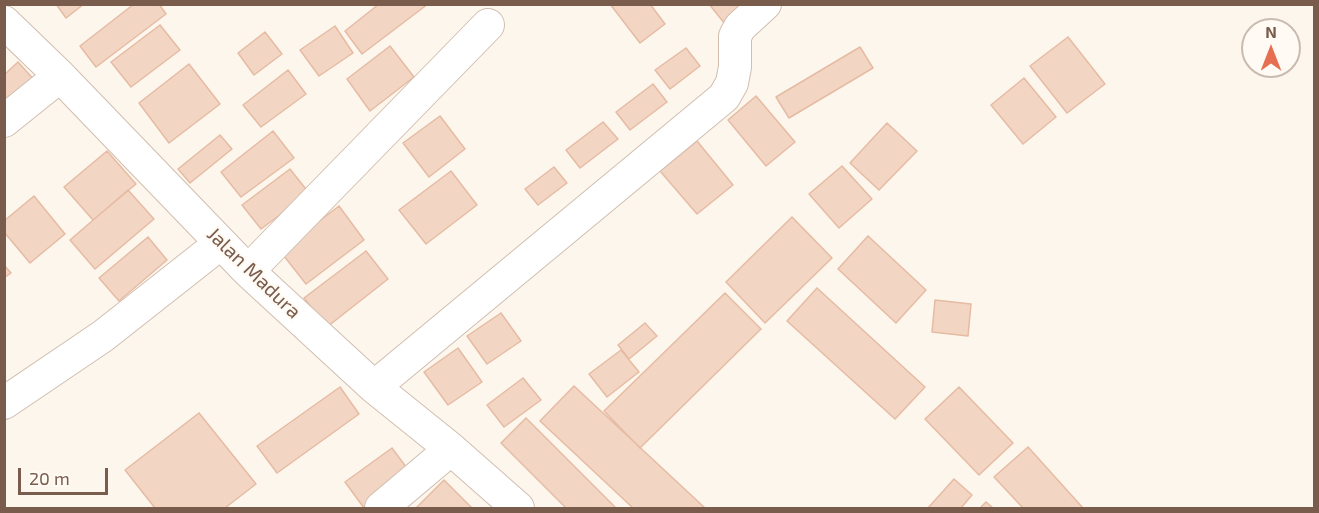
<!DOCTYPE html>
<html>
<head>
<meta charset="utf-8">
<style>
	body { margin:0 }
	#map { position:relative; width:1319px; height:513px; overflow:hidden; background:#fdf6ec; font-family:"Exo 2",sans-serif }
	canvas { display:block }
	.frame { position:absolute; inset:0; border:6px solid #7a5c4d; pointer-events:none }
	.north { position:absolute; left:1241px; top:18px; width:60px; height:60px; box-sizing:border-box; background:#fffaf3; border:2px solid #cabbb1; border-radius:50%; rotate:0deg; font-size:16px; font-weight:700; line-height:24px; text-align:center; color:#7a5c4d }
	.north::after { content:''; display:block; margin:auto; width:21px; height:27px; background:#e76f51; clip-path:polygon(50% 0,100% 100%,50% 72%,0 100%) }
	.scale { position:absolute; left:18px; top:468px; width:90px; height:27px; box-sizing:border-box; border:3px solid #7a5c4d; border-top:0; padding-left:8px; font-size:18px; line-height:21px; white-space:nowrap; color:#7a5c4d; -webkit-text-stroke:4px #fffaf3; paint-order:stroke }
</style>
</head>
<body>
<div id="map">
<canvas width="1319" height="513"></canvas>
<div class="frame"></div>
<div class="north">N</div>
<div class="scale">20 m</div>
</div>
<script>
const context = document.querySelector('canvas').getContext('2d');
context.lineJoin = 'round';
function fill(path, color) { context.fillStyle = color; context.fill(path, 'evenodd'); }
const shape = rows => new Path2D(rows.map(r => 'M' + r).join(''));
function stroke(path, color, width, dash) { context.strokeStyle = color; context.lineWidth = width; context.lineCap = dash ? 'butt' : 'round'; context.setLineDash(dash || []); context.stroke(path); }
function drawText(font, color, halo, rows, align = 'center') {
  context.font = font + ' "Exo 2",sans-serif'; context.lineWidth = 4.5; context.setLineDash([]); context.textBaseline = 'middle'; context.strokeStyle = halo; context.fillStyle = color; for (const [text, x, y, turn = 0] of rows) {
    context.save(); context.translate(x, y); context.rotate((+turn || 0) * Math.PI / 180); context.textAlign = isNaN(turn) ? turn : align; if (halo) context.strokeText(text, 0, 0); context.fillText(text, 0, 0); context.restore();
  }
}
const building = shape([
	[56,4,84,4,66,18,56,4],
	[134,4,159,4,166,14,96,67,80,46,134,4],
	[379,4,428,4,362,54,345,31,379,4],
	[610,4,650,4,665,24,640,43,610,4],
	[709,4,750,4,729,29,709,4],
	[160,25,180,50,131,87,111,62,160,25],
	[335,26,353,53,319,76,300,50,335,26],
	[265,32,282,54,254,75,238,53,265,32],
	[1068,37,1105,84,1067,113,1030,66,1068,37],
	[390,46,414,77,370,111,347,79,390,46],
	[860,47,873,68,789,118,776,97,860,47],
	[686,48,700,66,670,89,655,70,686,48],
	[18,62,37,83,4,113,4,75,18,62],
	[189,64,220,104,169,143,139,103,189,64],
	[288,70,306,94,261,127,243,105,288,70],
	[1024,78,1056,117,1023,144,991,105,1024,78],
	[653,84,667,102,630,130,616,112,653,84],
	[756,96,795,142,766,166,728,120,756,96],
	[440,116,465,149,429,177,403,143,440,116],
	[603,122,618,139,580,168,566,150,603,122],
	[887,123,917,151,879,190,850,163,887,123],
	[273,131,294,158,241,197,221,172,273,131],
	[220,135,232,149,190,183,178,169,220,135],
	[697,141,733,185,697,214,660,171,697,141],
	[107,151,136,184,93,220,64,187,107,151],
	[842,166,872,199,839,228,809,194,842,166],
	[554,167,567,183,538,205,525,189,554,167],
	[290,169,309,193,261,229,242,205,290,169],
	[451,171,477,205,426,244,399,210,451,171],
	[128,190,154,219,95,269,70,240,128,190],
	[34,196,65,234,30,263,4,232,4,221,34,196],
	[339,206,364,240,306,284,280,251,339,206],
	[792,217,832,258,765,323,726,282,792,217],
	[868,236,926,290,896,323,838,269,868,236],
	[148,237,167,260,119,301,99,278,148,237],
	[366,251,388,279,327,327,304,298,366,251],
	[4,265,11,273,4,278,4,265],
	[817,288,925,387,895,419,787,321,817,288],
	[725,293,761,329,640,448,604,411,725,293],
	[935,300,971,304,968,336,932,332,935,300],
	[501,313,521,341,487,364,467,336,501,313],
	[645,323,657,336,629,359,618,345,645,323],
	[458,348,482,382,448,405,424,372,458,348],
	[621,350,639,372,607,397,589,374,621,350],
	[523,378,541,400,504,427,487,405,523,378],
	[574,386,705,508,633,508,540,421,574,386],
	[340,387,359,414,277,473,257,446,340,387],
	[959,387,1013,443,979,475,925,419,959,387],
	[199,413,256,484,225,508,155,508,125,470,199,413],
	[526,418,615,507,614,508,566,508,501,443,526,418],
	[1028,447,1083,508,1023,508,994,477,1028,447],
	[392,448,412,475,364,508,345,482,392,448],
	[954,479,972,495,961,508,928,508,954,479],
	[444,480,472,508,416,508,444,480],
	[986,502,993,508,980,508,986,502]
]);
fill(building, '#f3d5c3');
stroke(building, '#e6bba3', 1.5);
const minor = shape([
	[4,22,60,76,248,271,374,387,451,449,518,508],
	[4,121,60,76],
	[248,271,488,25],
	[374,387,724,97,732,83,735,67,735,36,740,27,765,4],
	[4,403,103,336,221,243],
	[381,508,451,449]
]);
stroke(minor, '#d1beb0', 34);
stroke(minor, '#fff', 32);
drawText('20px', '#7a5c4d', '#fffaf3', [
	["Jalan Madura",254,273,44]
]);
</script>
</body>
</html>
